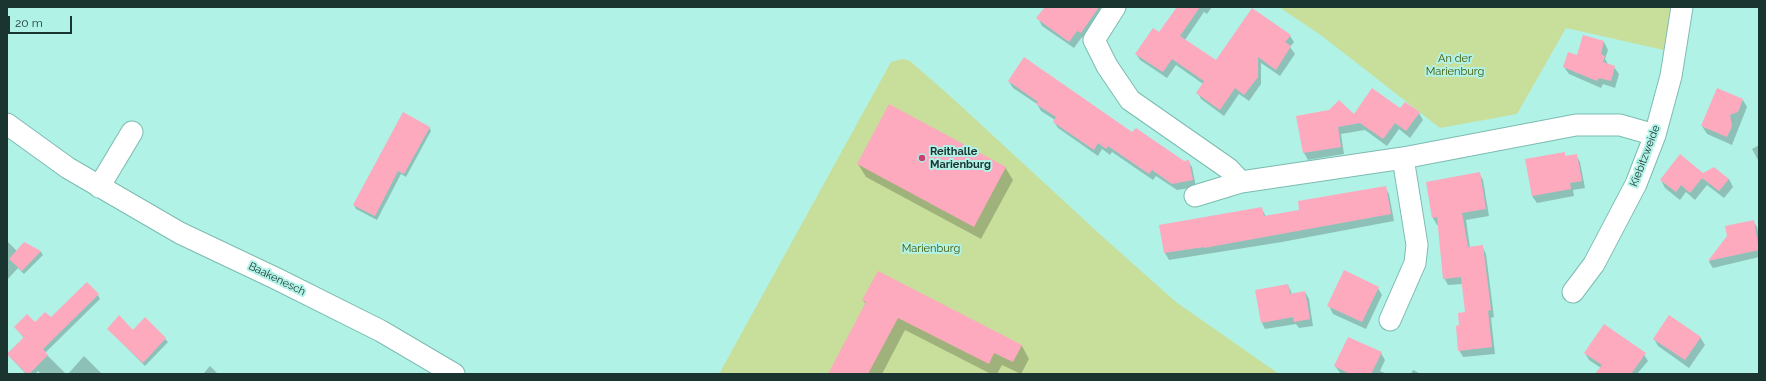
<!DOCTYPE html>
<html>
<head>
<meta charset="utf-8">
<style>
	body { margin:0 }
	#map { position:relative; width:1766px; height:381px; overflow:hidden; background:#b1f2e7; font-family:Raleway,sans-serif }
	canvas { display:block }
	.frame { position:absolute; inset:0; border:8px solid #1a3430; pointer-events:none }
	.scale { position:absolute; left:8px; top:16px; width:64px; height:18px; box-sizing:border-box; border:2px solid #1a3430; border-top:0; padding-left:5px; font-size:12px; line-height:14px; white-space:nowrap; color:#1a3430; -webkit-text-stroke:3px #b1f2e7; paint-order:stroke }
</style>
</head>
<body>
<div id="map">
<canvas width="1766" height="381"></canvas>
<div class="frame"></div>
<div class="scale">20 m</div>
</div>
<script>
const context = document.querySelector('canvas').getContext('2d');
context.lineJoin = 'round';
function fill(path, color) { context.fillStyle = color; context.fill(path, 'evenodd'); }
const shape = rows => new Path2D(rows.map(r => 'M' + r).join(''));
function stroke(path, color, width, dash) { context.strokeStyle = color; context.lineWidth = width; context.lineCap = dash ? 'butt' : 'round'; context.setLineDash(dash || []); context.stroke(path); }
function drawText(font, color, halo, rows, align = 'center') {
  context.font = font + ' Raleway,sans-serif'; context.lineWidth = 4; context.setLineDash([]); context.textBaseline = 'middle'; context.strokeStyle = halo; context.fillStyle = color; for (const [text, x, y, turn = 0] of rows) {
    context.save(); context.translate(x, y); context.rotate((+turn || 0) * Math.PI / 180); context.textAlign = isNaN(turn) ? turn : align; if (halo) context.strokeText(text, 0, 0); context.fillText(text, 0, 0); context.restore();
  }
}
fill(shape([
	[1279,7,1676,7,1668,51,1566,28,1517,114,1440,128,1322,36],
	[903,59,910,61,949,95,1104,238,1176,302,1279,374,719,374,891,62]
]), '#c8df9b');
fill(shape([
	[1046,7,1100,7,1103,13,1085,39,1082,37,1074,48,1042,26,1038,18],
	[1178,7,1212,7,1207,14,1204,12,1185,40,1216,62,1290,36,1294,42,1290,47,1295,54,1280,76,1261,63,1261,84,1249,101,1239,94,1224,116,1201,99,1198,93,1203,84,1176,65,1167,78,1140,60,1136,54,1159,34],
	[1583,36,1604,42,1608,50,1605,59,1608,64,1614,67,1619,74,1615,88,1603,84,1601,88,1569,74,1564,67,1578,56],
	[1009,82,1133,134,1184,162,1188,161,1192,167,1196,187,1177,190,1156,176,1153,180,1112,152,1110,155,1102,149,1098,156,1058,128,1054,122,1055,120,1041,111,1037,104,1013,88],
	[1743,100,1747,107,1732,145,1707,134,1702,126],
	[1401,110,1419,113,1423,120,1410,138,1399,129,1387,146,1365,130,1341,134,1344,154,1308,160,1304,153,1298,117,1354,116],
	[429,127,431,131,406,177,401,174,377,220,356,209,354,205],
	[1759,145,1759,162,1752,149],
	[1564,153,1566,157,1576,155,1580,162,1585,188,1573,190,1574,196,1537,203,1532,196,1526,160],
	[858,164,1005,167,1013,180,981,239,866,177],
	[1479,173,1483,180,1489,216,1466,220,1470,248,1482,246,1486,254,1494,317,1491,318,1495,354,1463,357,1459,350,1460,326,1466,313,1463,284,1448,285,1444,278,1439,225,1437,225,1433,218,1427,183],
	[1703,174,1729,179,1733,187,1724,198,1707,185,1695,200,1686,192,1680,200,1665,188,1661,180],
	[1385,187,1389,194,1394,221,1282,242,1169,260,1165,253,1160,226,1262,209,1266,217,1300,211],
	[1753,221,1757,227,1759,237,1759,257,1713,268,1709,262,1728,237],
	[7,241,17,251,24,243,41,252,43,255,24,274,18,268,7,280],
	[878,273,1022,346,1029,359,1021,374,1002,365,997,374,991,374,905,330,882,374,829,374,866,304,863,300],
	[1288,285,1292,294,1305,292,1309,299,1313,326,1299,328,1296,324,1265,329,1262,323],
	[1378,288,1382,295,1366,329,1333,314,1329,306],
	[98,295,100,299,45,353,66,374,41,374,38,371,35,374,26,374,10,357,8,353,24,338,15,327,35,324,51,319],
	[145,318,168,342,145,366,108,329,133,331],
	[1700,337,1705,345,1689,368,1658,346,1654,339],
	[1381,353,1385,360,1380,371,1387,374,1341,374,1335,366],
	[1585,353,1643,353,1648,361,1637,374,1596,374,1601,368,1589,360],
	[84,356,102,374,68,374],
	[210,366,218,374,203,374],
	[1413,370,1421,374,1411,374]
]), '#0003');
fill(shape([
	[1045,7,1099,7,1081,33,1077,31,1069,42,1036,18],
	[1177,7,1200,7,1180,36,1216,60,1252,8,1291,35,1285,42,1291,46,1276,70,1258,57,1258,77,1244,95,1235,88,1220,110,1196,93,1204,81,1172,59,1163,72,1135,54,1153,28,1159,32],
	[1583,35,1604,41,1601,54,1605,56,1603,62,1615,66,1611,81,1599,78,1597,81,1563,67,1568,52,1577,55],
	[1024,57,1132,132,1136,128,1184,161,1189,160,1193,180,1172,184,1152,170,1149,174,1108,146,1106,149,1098,143,1094,150,1053,122,1056,117,1036,104,1038,102,1008,81],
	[1372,88,1400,108,1405,102,1420,112,1406,131,1395,123,1383,139,1360,123,1338,127,1341,147,1303,153,1296,116,1329,110,1339,100,1354,114],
	[1717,88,1743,99,1738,112,1730,115,1732,126,1727,137,1701,126],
	[889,104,1006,167,974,227,857,164],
	[403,112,430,127,404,174,398,171,375,216,353,205],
	[1565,152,1565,156,1577,154,1582,181,1570,183,1571,189,1532,196,1525,159],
	[1680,154,1703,173,1714,167,1729,179,1719,191,1702,178,1690,193,1681,185,1676,192,1660,180],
	[1480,172,1486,209,1462,213,1468,247,1483,245,1491,310,1488,311,1492,347,1458,351,1456,326,1459,325,1458,313,1465,312,1461,277,1443,279,1437,217,1432,218,1426,182],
	[1386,186,1391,214,1204,248,1204,247,1164,253,1159,225,1262,207,1264,216,1299,210,1298,201],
	[1754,220,1759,250,1708,261,1727,236,1725,226],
	[24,242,41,251,22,271,9,259],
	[1344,270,1379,287,1362,322,1327,306],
	[878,271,1022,345,1013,362,994,353,989,364,898,318,868,374,828,374,866,302,862,300],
	[87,282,99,294,43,349,48,355,29,374,27,374,7,354,24,337,14,327,27,314,35,322,45,312,51,317],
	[1288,284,1290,294,1305,291,1310,319,1294,322,1293,317,1261,323,1255,290],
	[119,315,133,330,145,317,166,338,143,363,107,329],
	[1669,315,1701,337,1685,360,1653,339],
	[1604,324,1646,353,1631,374,1595,374,1602,365,1584,353],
	[1348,337,1382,352,1371,374,1350,374,1334,366]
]), '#fda9be');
const street = shape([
	[1115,7,1094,40,1107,66,1130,100,1229,169,1241,182],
	[7,124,68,168,180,233,275,278,381,331,454,374],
	[99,187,132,132],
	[1195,196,1241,182,1403,158,1576,125,1620,125,1655,135],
	[1573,292,1594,264,1636,184,1655,135,1671,76,1682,7],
	[1390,320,1415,263,1417,245,1403,158]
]);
stroke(street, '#7cbbb1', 23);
stroke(street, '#fff', 21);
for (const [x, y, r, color] of [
	[922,158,4,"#cb3f70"]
]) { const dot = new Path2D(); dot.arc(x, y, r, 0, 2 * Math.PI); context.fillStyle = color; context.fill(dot); stroke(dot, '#b1f2e7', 1.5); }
drawText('11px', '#435700', '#b1f2e7', [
	["An der",1455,59],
	["Marienburg",1455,72],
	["Marienburg",931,249]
]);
drawText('bold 11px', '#1a3430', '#b1f2e7', [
	["Reithalle",930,152],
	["Marienburg",930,165]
], 'left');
drawText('11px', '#1a3430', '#b1f2e7', [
	["Kiebitzweide",1645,156,-69],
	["Baakenesch",277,279,26]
]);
</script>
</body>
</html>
